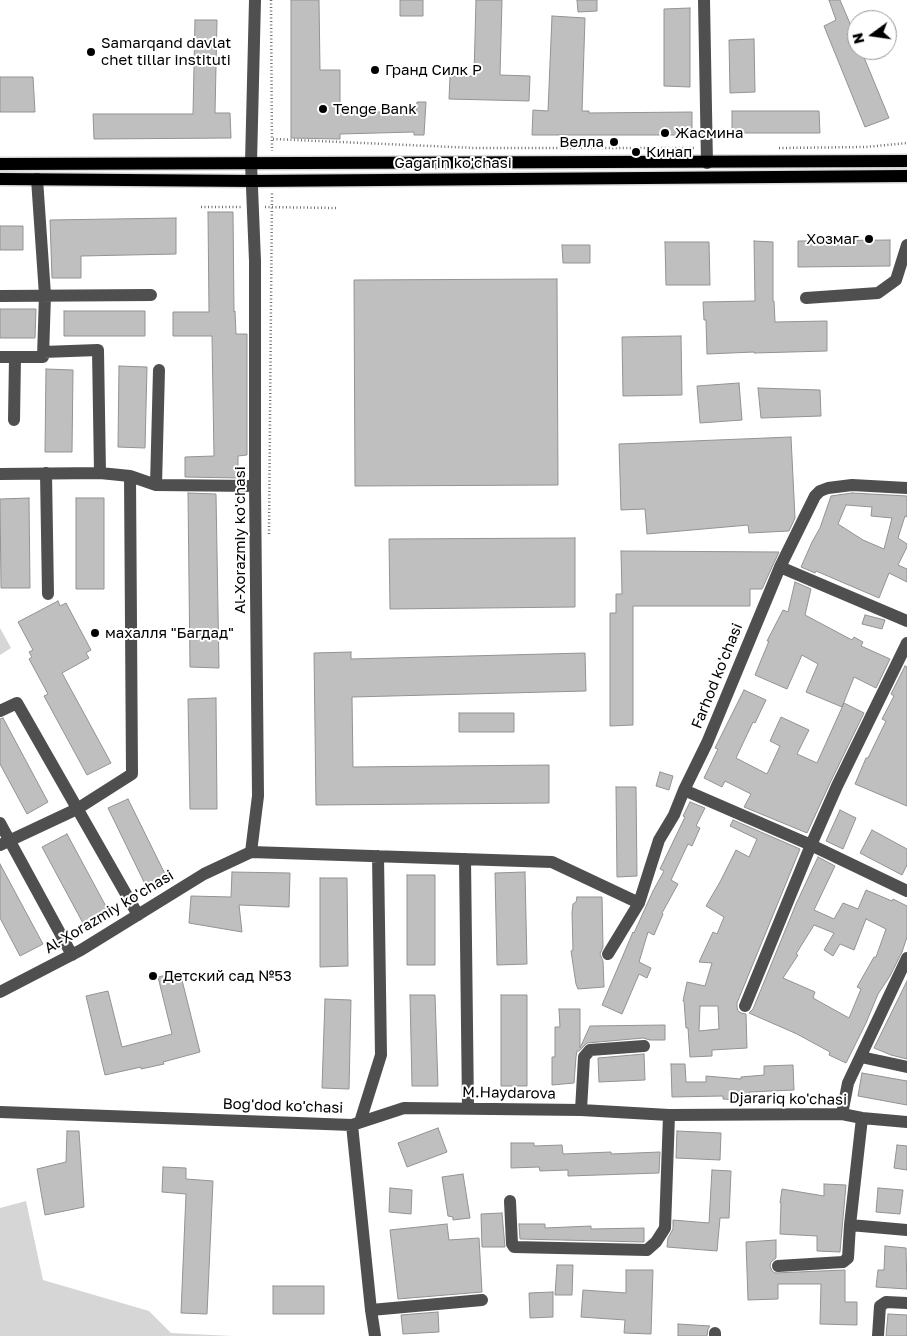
<!DOCTYPE html>
<html>
<head>
<meta charset="utf-8">
<style>
	body { margin:0 }
	#map { position:relative; width:907px; height:1336px; overflow:hidden; background:#fff; font-family:"Golos Text",sans-serif }
	canvas { display:block }
	.north { position:absolute; left:847px; top:10px; width:50px; height:50px; box-sizing:border-box; background:#fff; border:1px solid #999; border-radius:50%; rotate:256deg; font-size:14px; font-weight:700; line-height:20px; text-align:center; color:#000 }
	.north::after { content:''; display:block; margin:auto; width:18px; height:22px; background:#000; clip-path:polygon(50% 0,100% 100%,50% 72%,0 100%) }
</style>
</head>
<body>
<div id="map">
<canvas width="907" height="1336"></canvas>
<div class="north">N</div>
</div>
<script>
const context = document.querySelector('canvas').getContext('2d');
context.lineJoin = 'round';
function fill(path, color) { context.fillStyle = color; context.fill(path, 'evenodd'); }
const shape = rows => new Path2D(rows.map(r => 'M' + r).join(''));
function stroke(path, color, width, dash) { context.strokeStyle = color; context.lineWidth = width; context.lineCap = dash ? 'butt' : 'round'; context.setLineDash(dash || []); context.stroke(path); }
function drawText(font, color, halo, rows, align = 'center') {
  context.font = font + ' "Golos Text",sans-serif'; context.lineWidth = 4; context.setLineDash([]); context.textBaseline = 'middle'; context.strokeStyle = halo; context.fillStyle = color; for (const [text, x, y, turn = 0] of rows) {
    context.save(); context.translate(x, y); context.rotate((+turn || 0) * Math.PI / 180); context.textAlign = isNaN(turn) ? turn : align; if (halo) context.strokeText(text, 0, 0); context.fillText(text, 0, 0); context.restore();
  }
}
fill(shape([
	[0,628,11,648,0,655],
	[26,1201,43,1280,149,1311,171,1333,233,1336,0,1336,0,1208]
]), '#d6d6d6');
const building = shape([
	[291,0,319,0,320,70,340,70,340,113,416,111,417,102,426,102,424,135,414,135,414,132,340,134,340,139,291,138,291,0],
	[400,0,423,0,423,16,400,16,400,0],
	[476,0,502,0,500,75,530,76,529,101,449,99,450,76,474,76,476,0],
	[577,0,597,0,597,11,578,12,577,0],
	[829,0,840,0,857,40,857,50,861,50,889,118,865,127,824,26,836,20,829,0],
	[690,8,690,87,664,86,664,9,690,8],
	[552,16,585,18,582,111,589,111,589,113,692,112,692,135,532,135,533,110,548,111,552,16],
	[195,20,217,20,215,113,230,113,231,138,94,139,93,114,193,114,195,20],
	[754,39,755,92,730,93,729,40,754,39],
	[0,77,33,77,35,112,0,112,0,77],
	[732,111,819,111,820,133,732,133,732,111],
	[208,212,233,212,234,312,235,311,236,334,247,334,247,455,238,456,238,478,185,477,185,457,214,456,212,336,173,336,173,312,209,312,208,212],
	[176,218,176,254,81,256,81,278,52,278,50,220,176,218],
	[0,226,23,226,23,250,0,250,0,226],
	[890,240,890,266,798,267,798,241,890,240],
	[754,241,773,242,773,301,774,301,775,322,827,321,827,351,754,353,754,352,707,354,706,320,704,320,703,302,755,301,754,241],
	[665,242,709,242,710,285,666,285,665,242],
	[562,245,590,245,590,263,563,263,562,245],
	[557,279,558,485,355,486,354,280,557,279],
	[0,309,36,309,35,338,0,338,0,309],
	[64,311,145,311,145,336,64,336,64,311],
	[681,336,682,395,623,396,622,337,681,336],
	[119,366,147,367,145,448,118,447,119,366],
	[46,369,73,370,72,452,45,452,46,369],
	[739,383,742,420,700,423,697,386,739,383],
	[758,388,820,390,821,416,761,418,758,388],
	[791,437,795,518,789,531,749,533,748,525,647,534,645,509,621,510,619,444,791,437],
	[188,493,216,494,219,668,190,667,188,493],
	[852,493,907,496,907,517,905,516,898,538,907,544,907,547,898,565,907,569,907,582,889,573,879,598,816,571,815,573,801,567,812,542,820,528,831,496,852,493],
	[846,505,872,507,871,516,892,518,884,549,863,540,838,524,846,505],
	[29,498,30,588,1,588,0,499,29,498],
	[76,498,104,498,104,589,76,589,76,498],
	[575,538,575,607,390,609,389,539,575,538],
	[621,551,779,552,762,589,750,589,750,606,633,606,633,725,610,726,610,613,616,613,616,594,622,594,621,551],
	[795,582,811,589,805,615,852,640,854,637,863,642,861,646,890,659,876,688,854,677,842,707,806,692,818,664,802,655,787,689,755,675,769,641,767,641,783,610,788,612,795,582],
	[58,601,60,606,66,603,91,650,86,653,89,658,62,673,111,763,87,775,44,696,48,694,29,659,32,657,29,652,33,650,18,622,58,601],
	[865,615,885,620,882,629,862,624,865,615],
	[351,652,351,659,585,653,586,691,352,697,353,767,549,765,549,803,316,805,314,653,351,652],
	[905,666,907,667,907,806,855,784,866,758,868,758,886,721,882,719,894,696,891,694,905,666],
	[744,690,766,700,755,723,753,722,736,758,767,774,780,746,770,741,781,717,809,730,797,754,817,763,844,703,864,713,830,783,807,833,744,807,751,794,725,781,722,787,704,778,718,749,715,748,744,690],
	[216,698,217,809,190,809,188,699,216,698],
	[459,713,514,713,514,732,459,732,459,713],
	[3,718,48,802,27,814,0,764,0,719,3,718],
	[660,772,673,776,669,790,656,786,660,772],
	[616,787,636,787,637,876,617,877,616,787],
	[128,799,166,876,146,886,108,808,128,799],
	[690,802,705,808,696,826,700,828,692,846,688,844,671,880,678,884,662,913,663,914,654,935,648,932,639,962,651,968,647,978,639,974,622,1014,602,1005,633,932,634,933,653,891,664,871,660,869,685,817,683,816,690,802],
	[840,810,856,818,843,849,826,841,840,810],
	[733,820,800,849,737,1003,737,1007,738,1011,741,1013,746,1014,747,1048,712,1050,712,1056,690,1057,688,1028,686,1028,684,1001,683,1001,687,982,705,986,712,963,699,962,713,932,717,934,724,917,706,906,720,882,736,850,749,857,757,839,730,826,733,820],
	[700,1006,718,1006,719,1029,699,1031,700,1006],
	[872,830,907,849,907,865,902,875,860,853,872,830],
	[67,834,109,912,84,925,42,847,67,834],
	[818,857,835,866,814,910,834,919,843,903,858,909,866,890,892,901,893,899,907,906,907,937,902,952,890,976,878,994,866,1023,846,1063,829,1055,830,1052,797,1034,749,1013,753,1009,796,904,818,857],
	[866,919,886,929,876,957,874,957,857,987,861,989,849,1018,813,998,815,992,783,978,798,955,796,954,814,925,834,933,824,950,833,956,840,944,854,950,866,919],
	[0,864,43,944,20,956,0,918,0,864],
	[232,872,290,873,289,907,239,905,242,932,189,923,191,896,231,897,232,872],
	[525,872,527,964,497,965,495,873,525,872],
	[407,875,435,875,435,965,407,965,407,875],
	[320,878,347,878,348,966,320,967,320,878],
	[577,897,602,897,603,947,600,954,603,961,604,987,578,989,576,984,571,951,573,950,572,913,573,904,576,902,577,897],
	[180,972,200,1052,163,1062,164,1064,141,1069,141,1067,105,1075,86,996,108,991,122,1047,172,1034,158,977,180,972],
	[907,981,907,1059,891,1055,874,1048,907,981],
	[410,995,435,995,438,1086,412,1086,410,995],
	[501,995,527,995,527,1086,501,1086,501,995],
	[325,999,351,1000,349,1089,322,1088,325,999],
	[559,1009,580,1009,580,1048,590,1026,665,1025,665,1040,650,1040,643,1038,587,1043,579,1051,577,1051,576,1057,574,1083,552,1085,552,1057,555,1057,555,1027,560,1027,559,1009],
	[644,1054,645,1080,599,1082,598,1058,644,1054],
	[671,1064,685,1064,686,1082,706,1082,706,1076,741,1079,741,1077,764,1075,764,1066,793,1065,794,1090,749,1092,750,1099,737,1100,723,1099,723,1096,672,1097,671,1064],
	[862,1073,907,1081,907,1105,858,1096,862,1073],
	[438,1128,447,1152,407,1167,398,1143,438,1128],
	[67,1131,79,1131,84,1207,45,1215,37,1169,66,1162,67,1131],
	[677,1131,721,1133,720,1160,676,1158,677,1131],
	[511,1143,534,1143,534,1146,562,1145,563,1154,611,1152,611,1154,660,1152,659,1173,568,1176,568,1170,540,1171,539,1167,511,1168,511,1143],
	[897,1145,907,1146,907,1170,894,1168,897,1145],
	[163,1167,186,1168,186,1179,213,1181,207,1314,181,1313,186,1194,162,1192,163,1167],
	[712,1170,731,1171,729,1218,720,1218,717,1251,667,1247,668,1238,673,1229,673,1220,709,1223,712,1170],
	[463,1174,470,1218,453,1220,453,1217,448,1216,442,1177,463,1174],
	[824,1184,846,1185,840,1252,817,1251,817,1236,780,1234,781,1203,780,1203,782,1189,824,1196,824,1184],
	[390,1188,412,1190,411,1214,389,1212,390,1188],
	[878,1188,903,1190,900,1214,876,1212,878,1188],
	[502,1213,505,1247,482,1247,481,1214,502,1213],
	[447,1224,449,1240,479,1238,482,1292,398,1299,390,1230,447,1224],
	[519,1224,545,1224,545,1228,591,1226,591,1229,644,1228,644,1242,520,1239,519,1224],
	[776,1240,776,1258,771,1262,770,1266,772,1271,775,1273,845,1270,845,1302,857,1302,857,1325,820,1324,821,1284,778,1284,778,1299,748,1300,746,1242,776,1240],
	[885,1246,906,1248,907,1289,876,1287,878,1270,884,1270,885,1246],
	[557,1265,573,1265,572,1295,555,1295,557,1265],
	[626,1270,653,1270,651,1334,624,1333,625,1320,581,1317,583,1290,626,1293,626,1270],
	[273,1286,324,1286,324,1314,273,1314,273,1286],
	[553,1292,553,1317,530,1318,529,1293,553,1292],
	[438,1312,439,1332,403,1334,401,1315,438,1312],
	[888,1314,907,1315,907,1336,886,1336,888,1314],
	[678,1324,710,1326,708,1329,707,1336,678,1336,678,1324]
]);
fill(building, '#bfbfbf');
stroke(building, '#939393', 1);
const major = shape([
	[0,164,907,161],
	[0,179,252,181,907,176]
]);
stroke(major, '#dbdbdb', 15);
stroke(shape([
	[271,0,272,151],
	[273,139,475,148,696,148],
	[779,148,866,147,907,143],
	[201,207,242,207],
	[265,207,336,208],
	[269,534,272,192]
]), '#717171', 2.5, [1, 2.5]);
stroke(shape([
	[704,0,707,163],
	[0,296,151,295],
	[806,298,878,293,896,280,907,245],
	[43,352,98,350,100,473],
	[0,357,43,357,45,295,37,179],
	[14,420,15,357],
	[46,473,48,594],
	[0,474,100,473,130,476,156,485,255,486],
	[156,485,159,370],
	[780,567,907,621],
	[0,711,17,703,138,915],
	[684,790,811,845,907,891],
	[0,823,72,955],
	[0,845,77,809,132,774,130,476],
	[251,852,552,862,639,903],
	[465,859,468,1108],
	[608,954,639,903,659,840,674,815,684,790,707,743,780,567,815,496,820,491,828,488,852,485,907,488],
	[0,992,81,950,204,874,251,852,258,796,255,486,255,261,251,163,255,0],
	[745,1006,811,845,837,786,907,643],
	[861,1057,907,1067],
	[581,1110,584,1057,590,1050,644,1046],
	[0,1112,352,1125,371,1310,375,1336],
	[842,1114,848,1083,907,958],
	[360,1122,381,1055,378,856],
	[352,1125,404,1108,581,1110,669,1115,842,1114,862,1118,907,1122],
	[510,1201,512,1244,514,1247,647,1250,656,1242,665,1228,669,1115],
	[850,1225,907,1230],
	[778,1266,843,1262,848,1258,850,1225,862,1118],
	[371,1310,482,1300],
	[715,1336,715,1333],
	[878,1336,880,1306,886,1302,907,1303]
]), '#4f4f4f', 12);
stroke(major, '#000', 12);
for (const [x, y, r, color] of [
	[91,52,5,"#000"],
	[375,70,5,"#000"],
	[323,109,5,"#000"],
	[665,133,5,"#000"],
	[614,142,5,"#000"],
	[636,152,5,"#000"],
	[869,239,5,"#000"],
	[95,633,5,"#000"],
	[153,976,5,"#000"]
]) { const dot = new Path2D(); dot.arc(x, y, r, 0, 2 * Math.PI); context.fillStyle = color; context.fill(dot); stroke(dot, '#fff', 2); }
drawText('15px', '#000', '#fff', [
	["Samarqand davlat",101,43],
	["chet tillar instituti",101,60],
	["Гранд Силк Р",385,70],
	["Tenge Bank",333,109],
	["Жасмина",675,133],
	["Велла",604,142,"right"],
	["Кинап",646,152],
	["Хозмаг",859,239,"right"],
	["махалля \"Багдад\"",105,633],
	["Детский сад №53",163,976]
], 'left');
drawText('15px', '#000', '#fff', [
	["Gagarin ko'chasi",453,163],
	["Al-Xorazmiy ko'chasi",240,540,-90],
	["Farhod ko'chasi",717,676,-68],
	["Al-Xorazmiy ko'chasi",109,912,-31],
	["M.Haydarova",509,1093,1],
	["Djarariq ko'chasi",788,1099,1],
	["Bog'dod ko'chasi",283,1106,2]
]);
</script>
</body>
</html>
